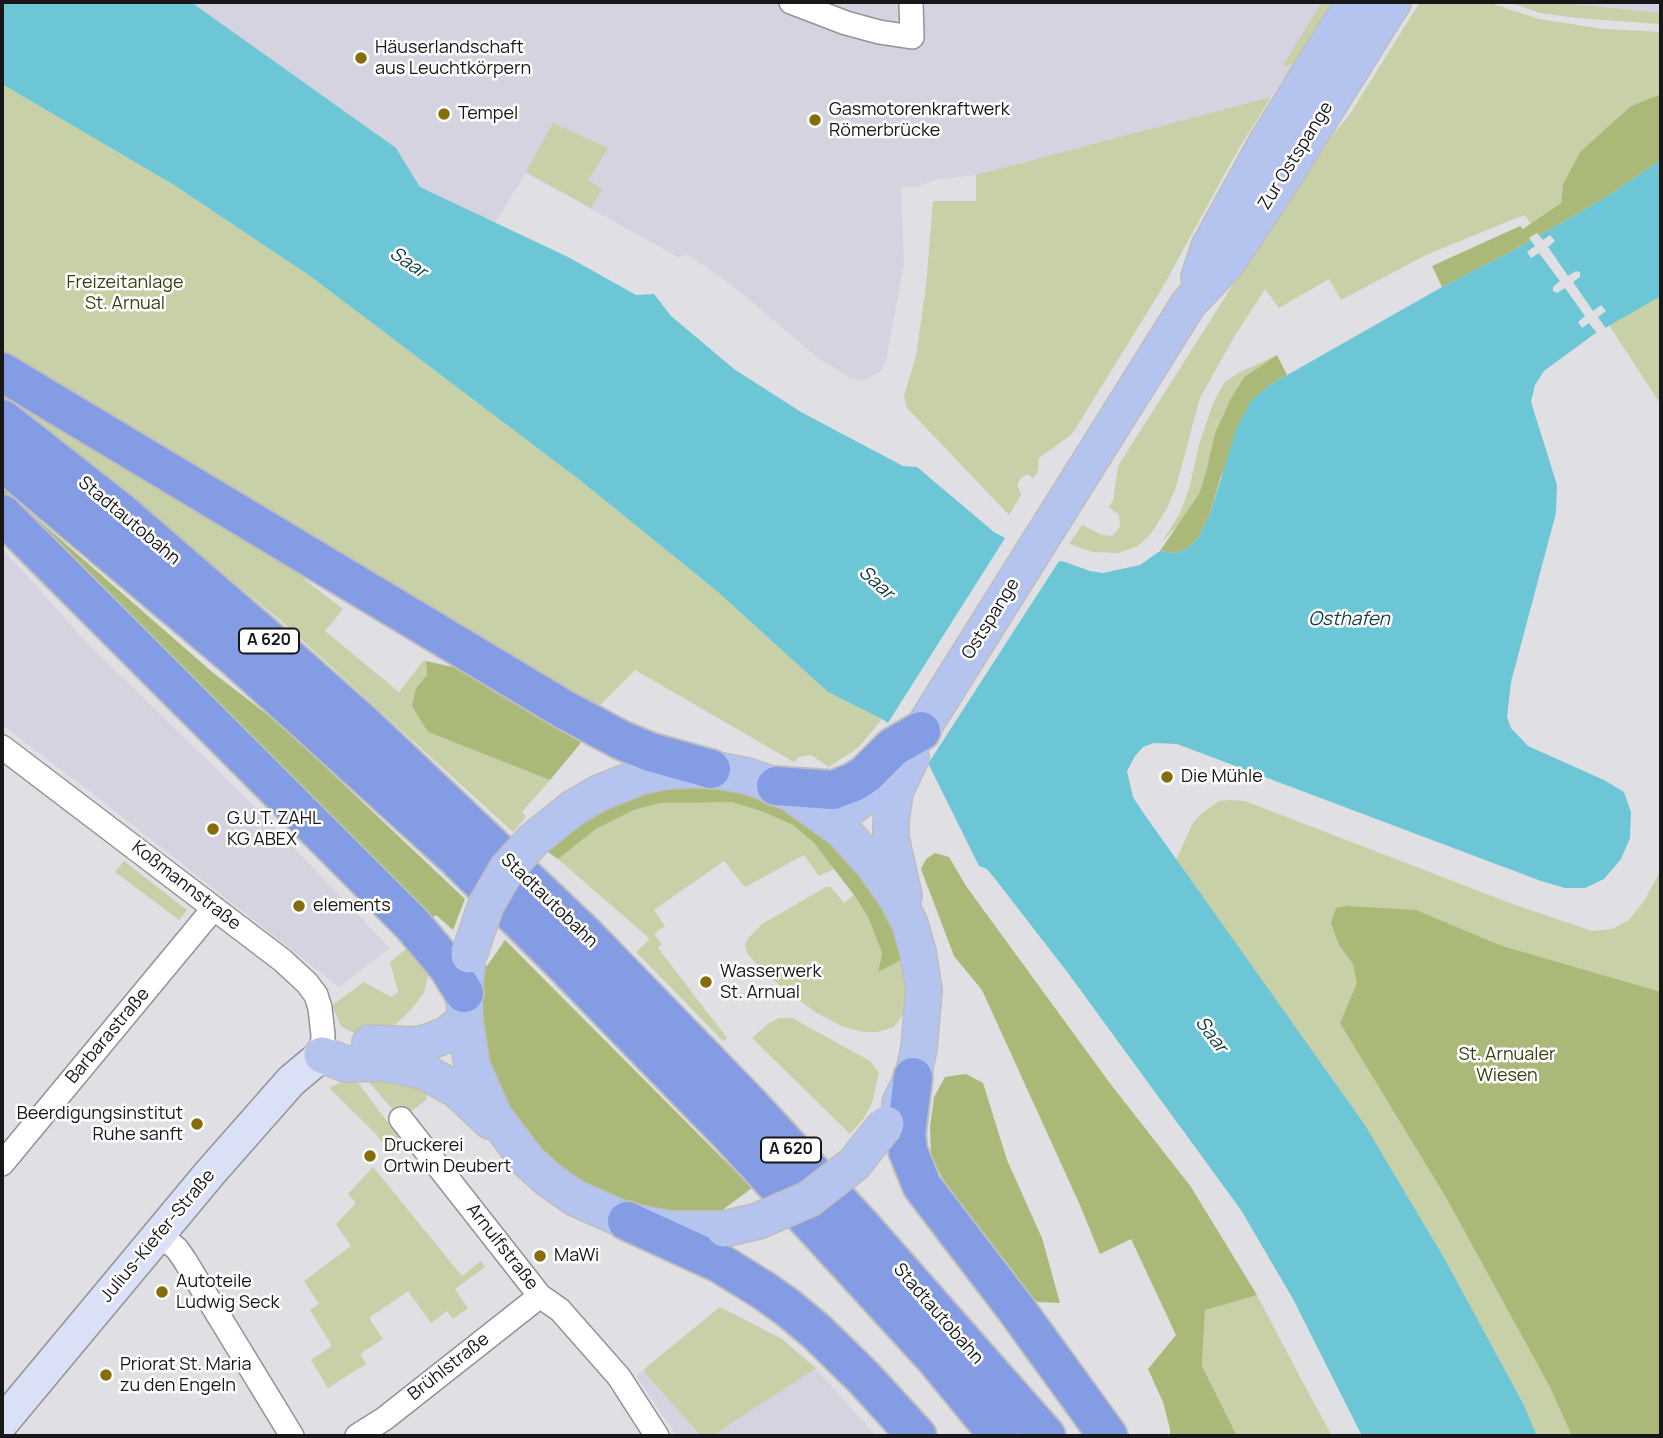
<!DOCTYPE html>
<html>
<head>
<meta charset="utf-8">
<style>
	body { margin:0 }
	#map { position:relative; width:1663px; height:1438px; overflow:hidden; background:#e0e0e4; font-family:Manrope,sans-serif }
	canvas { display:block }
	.frame { position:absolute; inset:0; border:4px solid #171719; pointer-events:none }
</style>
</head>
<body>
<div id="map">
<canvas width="1663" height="1438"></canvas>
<div class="frame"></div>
</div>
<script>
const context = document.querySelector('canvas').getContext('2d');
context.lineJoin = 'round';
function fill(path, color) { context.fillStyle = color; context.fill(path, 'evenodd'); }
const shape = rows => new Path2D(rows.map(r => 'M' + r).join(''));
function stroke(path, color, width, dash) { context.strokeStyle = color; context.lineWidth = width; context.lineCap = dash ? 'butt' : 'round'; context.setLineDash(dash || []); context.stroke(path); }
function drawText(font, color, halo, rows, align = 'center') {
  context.font = font + ' Manrope,sans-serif'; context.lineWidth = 5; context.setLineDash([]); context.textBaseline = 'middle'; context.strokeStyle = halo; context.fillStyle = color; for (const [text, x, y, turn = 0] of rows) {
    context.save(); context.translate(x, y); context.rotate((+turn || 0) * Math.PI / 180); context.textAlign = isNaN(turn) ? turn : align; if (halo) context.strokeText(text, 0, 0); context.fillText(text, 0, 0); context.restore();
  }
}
fill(shape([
	[191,2,1330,2,1294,64,1271,97,976,175,934,180,918,187,901,187,904,265,886,361,880,372,864,380,850,378,818,358,734,287,688,255,678,257,526,173,495,223,420,187,396,148],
	[1508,2,1661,2,1661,24,1578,18,1540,13],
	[2,548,87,643,238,790,390,948,339,987,97,797,2,725],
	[720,1307,782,1339,816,1369,876,1436,677,1436,636,1376]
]), '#d4d3df');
fill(shape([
	[1322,2,1332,2,1294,64,1282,67],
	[1420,2,1487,2,1539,19,1604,29,1661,32,1661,94,1631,106,1580,152,1563,184,1561,203,1531,224,1525,215,1514,219,1426,255,1341,300,1329,279,1279,308,1265,289,1234,337,1200,398,1176,487,1167,508,1150,535,1138,546,1119,553,1093,552,1069,544,1082,525,1102,535,1112,536,1120,527,1119,515,1109,507,1113,501,1118,466,1262,239,1330,138,1350,114],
	[1508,2,1552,2,1660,13,1661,6,1661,24,1578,18,1540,13],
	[2,84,174,185,310,276,581,481,718,592,828,692,882,719,859,747,829,767,811,755,799,757,794,762,635,670,593,712,2,357],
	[1271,97,1238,150,1160,292,1072,434,1039,458,1038,472,1033,478,1027,474,1021,478,1017,485,1021,495,1009,515,907,408,904,396,916,356,926,286,933,201,976,201,976,175],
	[553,123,608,148,588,180,602,189,591,208,526,172],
	[1661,296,1661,405,1609,325],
	[1277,355,1244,377,1230,400,1215,433,1206,472,1199,494,1182,521,1162,542,1180,513,1189,489,1200,441,1214,401,1224,383,1238,373],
	[2,393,291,566,309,583,343,609,325,631,399,692,424,660,426,661,427,675,416,688,428,732,550,780,522,812,526,817,513,832,279,619],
	[1229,800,1245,801,1510,903,1592,931,1612,929,1629,920,1644,901,1661,870,1661,1436,1537,1436,1523,1403,1443,1256,1365,1125,1176,860,1193,823,1201,814,1219,801],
	[692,801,731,802,761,811,793,825,814,843,834,869,819,876,804,855,745,887,724,861,654,910,665,926,654,934,662,944,658,948,727,1038,723,1041,636,952,650,939,558,859,596,829,634,810,660,803],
	[124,861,187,910,179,920,115,872],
	[826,887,831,887,844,903,854,895,868,917,882,953,878,971,901,960,906,989,905,1012,894,1027,878,1032,863,1032,841,1026,817,1013,789,993,762,970,747,953,745,944,749,937,762,924],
	[412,944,425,962,428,976,424,993,410,1011,397,1023,384,1030,360,1034,349,1031,341,1026,332,1005,364,982,391,997,398,992,390,962],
	[779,1018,792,1018,870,1061,879,1073,872,1103,864,1118,850,1134,752,1038,769,1023],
	[365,1078,423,1080,427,1099,405,1116,396,1113],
	[350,1079,359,1084,399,1137,401,1144,399,1149,391,1155,377,1135,329,1088,343,1081],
	[373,1167,462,1276,481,1261,485,1267,455,1289,468,1308,453,1319,447,1311,431,1323,408,1291,369,1318,383,1339,360,1354,366,1364,328,1388,311,1360,332,1346,310,1310,319,1304,304,1281,351,1246,336,1224,356,1203,348,1194],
	[1257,1295,1301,1379,1332,1436,1237,1436,1202,1366,1205,1309],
	[720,1307,782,1339,816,1368,712,1436,701,1436,643,1370]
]), '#c7d0a7');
fill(shape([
	[1661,94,1661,160,1603,199,1514,250,1442,287,1432,266,1520,226,1523,229,1561,203,1563,184,1580,152,1631,106],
	[1277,355,1287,375,1268,386,1221,476,1210,514,1199,537,1189,547,1176,553,1160,551,1199,494,1206,472,1215,433,1230,400,1244,377],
	[2,488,212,672,281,725,465,899,453,930,436,915,427,922,2,498],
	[426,661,480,673,584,734,580,744,550,780,428,732,412,706,416,688,427,675],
	[681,787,732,791,751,797,800,817,823,832,877,894,894,930,901,960,878,972,882,953,868,917,854,895,814,843,793,825,761,811,731,802,660,803,634,810,596,829,558,859,544,849,581,819,650,791],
	[935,853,949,857,966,886,1109,1082,1191,1187,1257,1295,1205,1310,1202,1366,1237,1436,1170,1436,1170,1429,1163,1402,1148,1369,1176,1335,1131,1239,1100,1254,1079,1203,982,990,954,956,921,869,926,859],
	[1347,906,1416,910,1502,946,1661,992,1661,1436,1572,1436,1550,1387,1447,1199,1340,1023,1357,983,1353,964,1339,945,1331,923,1336,908],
	[505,940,752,1188,721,1211,695,1217,603,1199,549,1163,494,1088,479,1023,482,959,487,966],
	[966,1074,983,1083,1007,1160,1042,1238,1060,1303,1038,1302,1025,1295,949,1191,931,1156,930,1127,934,1097,945,1077]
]), '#abb978');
fill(shape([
	[2,2,191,2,396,148,420,187,568,257,636,295,654,294,671,316,734,369,801,412,903,466,917,467,994,532,1032,553,1054,562,1062,561,1090,571,1103,573,1140,565,1160,551,1176,553,1189,547,1199,537,1210,514,1237,427,1251,401,1268,386,1442,287,1514,250,1603,199,1661,160,1661,296,1593,335,1544,371,1535,385,1531,402,1557,485,1556,513,1511,682,1507,717,1511,728,1528,746,1604,780,1624,792,1631,812,1630,838,1621,859,1604,879,1585,888,1565,888,1541,881,1177,744,1154,743,1143,747,1135,756,1127,771,1133,797,1142,811,1365,1125,1443,1256,1523,1403,1537,1436,1362,1436,1293,1299,1241,1210,1068,973,992,875,987,869,979,866,926,759,906,735,882,719,828,692,718,592,581,481,310,276,174,185,2,84]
]), '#6cc6d5');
fill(shape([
	[1537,233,1543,240,1550,235,1555,241,1548,247,1568,276,1576,271,1580,272,1580,277,1573,282,1593,311,1601,305,1606,311,1598,317,1607,330,1599,336,1589,323,1582,328,1578,322,1585,316,1565,288,1557,293,1553,291,1553,287,1560,281,1539,253,1531,258,1527,252,1535,246,1529,238],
	[1007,535,1034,550,1055,558,1061,558,926,767,903,738,886,726]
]), '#e0e0e4');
const street = shape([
	[791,2,846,23,879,32,912,37,911,2],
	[2,747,282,960,307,983,316,995,320,1008,323,1035,322,1055],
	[401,1119,540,1296,560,1310,619,1377,657,1436],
	[2,1164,214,908],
	[159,1234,177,1249,184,1259,292,1436],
	[357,1436,384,1419,540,1296]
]);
const secondary = shape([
	[2,1423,210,1173,291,1081,322,1055]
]);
const primary = shape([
	[1199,277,1209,247,1268,140,1354,2],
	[573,808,599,793,642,776,666,771,711,769,747,776,776,786,792,794,841,829,873,864,898,900,910,924,918,952,924,990,919,1048,913,1077,900,1103],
	[822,815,850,808,864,797,921,731,1189,303,1227,263,1285,175,1393,2],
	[904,896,891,838,891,821,895,792,911,758],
	[467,966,464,993,465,1020,472,1066,494,1116,528,1161,549,1180,575,1198,627,1221,670,1229,724,1229],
	[370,1043,416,1045,431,1041,448,1034,465,1020],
	[322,1055,346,1064,384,1063,423,1071,457,1090,490,1121]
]);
const highway = shape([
	[2,372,565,710,621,740,650,752,711,769],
	[2,419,124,515,258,631,364,725,586,936,750,1105,862,1227,1046,1436],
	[2,461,236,658,457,858,562,962,727,1131,934,1357,999,1436],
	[2,514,412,924,448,967,464,993],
	[776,786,833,790,854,782,866,774,893,747,921,731],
	[913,1077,906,1134,908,1151,922,1186,1016,1309,1108,1436],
	[627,1221,721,1264,763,1290,787,1307,817,1332,864,1378,917,1436]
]);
stroke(street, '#939396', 26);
stroke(secondary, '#939396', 35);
stroke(primary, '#bebebf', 38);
stroke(highway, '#bebebf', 42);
stroke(street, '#fff', 23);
stroke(secondary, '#dae1f7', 32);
stroke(primary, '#b5c4ee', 35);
stroke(highway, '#839ce3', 38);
const primaryBridge = shape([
	[469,955,486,905,507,869,532,841,573,808],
	[724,1229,758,1221,809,1199,854,1164,886,1124]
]);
stroke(primaryBridge, '#bebebf', 38, []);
stroke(primaryBridge, '#b5c4ee', 35);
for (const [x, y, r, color] of [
	[361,58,7,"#866d0b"],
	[444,114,7,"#866d0b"],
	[815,120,7,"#866d0b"],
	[1167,777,7,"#866d0b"],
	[213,829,7,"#866d0b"],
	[299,906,7,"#866d0b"],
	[706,982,7,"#866d0b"],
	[197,1124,7,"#866d0b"],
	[370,1156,7,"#866d0b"],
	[540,1256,7,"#866d0b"],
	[162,1292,7,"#866d0b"],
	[106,1375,7,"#866d0b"]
]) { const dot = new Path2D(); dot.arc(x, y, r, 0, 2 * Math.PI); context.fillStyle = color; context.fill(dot); stroke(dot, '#fff', 2.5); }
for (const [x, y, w] of [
	[269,641,60],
	[791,1150,60]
]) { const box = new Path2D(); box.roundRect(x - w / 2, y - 12.5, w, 25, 5); context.fillStyle = '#fff'; context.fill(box); stroke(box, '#171719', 2); }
drawText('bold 16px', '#171719', null, [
	["A 620",269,641],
	["A 620",791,1150]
]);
drawText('18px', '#171719', '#fff', [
	["Häuserlandschaft",375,48],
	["aus Leuchtkörpern",375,69],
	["Gasmotorenkraftwerk",829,110],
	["Römerbrücke",829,131],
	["Tempel",458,114],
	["Die Mühle",1181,777],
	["G.U.T. ZAHL",227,819],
	["KG ABEX",227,840],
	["elements",313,906],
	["Wasserwerk",720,972],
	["St. Arnual",720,993],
	["Beerdigungsinstitut",183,1114,"right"],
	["Ruhe sanft",183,1135,"right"],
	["Druckerei",384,1146],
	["Ortwin Deubert",384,1167],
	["MaWi",554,1256],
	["Autoteile",176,1282],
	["Ludwig Seck",176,1303],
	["Priorat St. Maria",120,1365],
	["zu den Engeln",120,1386]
], 'left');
drawText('18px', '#171719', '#fff', [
	["Zur Ostspange",1296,156,-58],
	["Stadtautobahn",129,521,40],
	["Ostspange",991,619,-58],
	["Koßmannstraße",186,886,38],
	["Stadtautobahn",549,901,44],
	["Barbarastraße",108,1036,-50],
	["Julius-Kiefer-Straße",158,1236,-50],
	["Arnulfstraße",502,1247,52],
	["Stadtautobahn",938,1314,49],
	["Brühlstraße",449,1367,-38]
]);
drawText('18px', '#373f0e', '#fff', [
	["Freizeitanlage",125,283],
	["St. Arnual",125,304],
	["St. Arnualer",1507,1055],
	["Wiesen",1507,1076]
]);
drawText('italic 19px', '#153f45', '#fff', [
	["Saar",408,263,34],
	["Saar",876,583,42],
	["Osthafen",1349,620],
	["Saar",1211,1035,53]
]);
</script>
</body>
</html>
